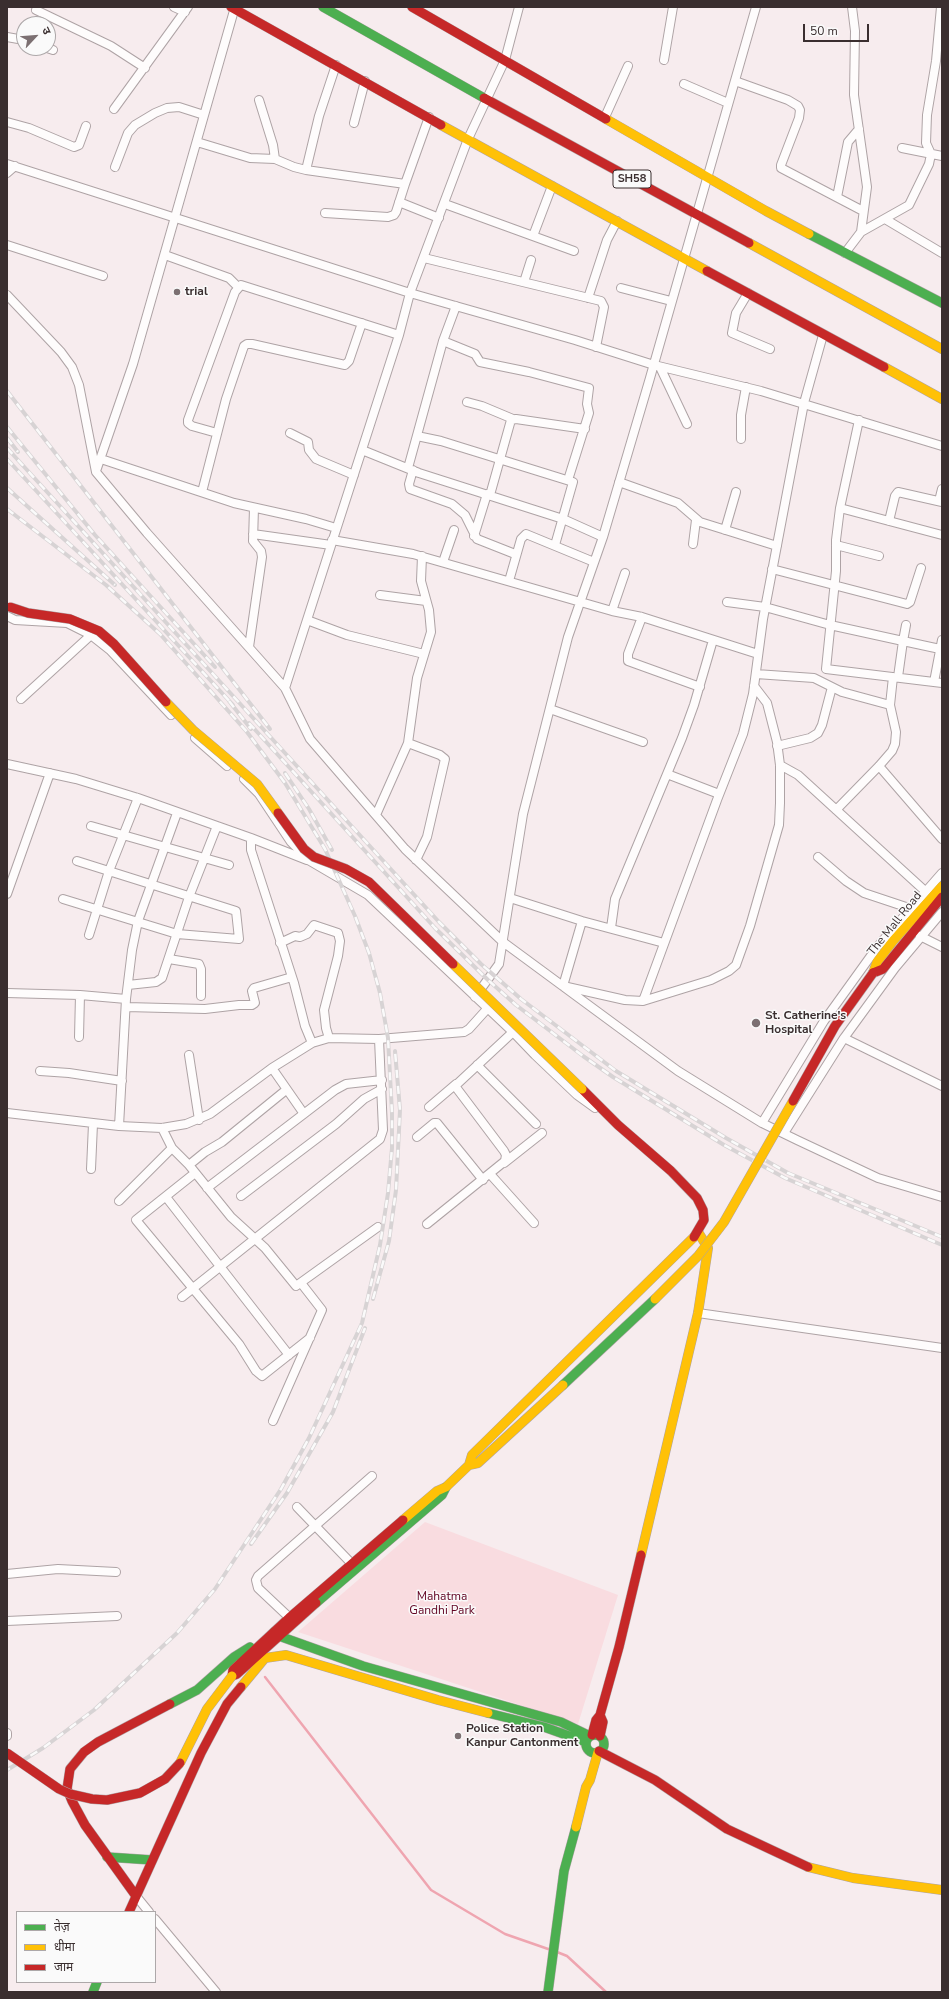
<!DOCTYPE html>
<html>
<head>
<meta charset="utf-8">
<style>
	body { margin:0 }
	#map { position:relative; width:949px; height:1999px; overflow:hidden; background:#f7ecee; font-family:"Nunito Sans","Noto Sans Devanagari",sans-serif }
	canvas { display:block }
	.frame { position:absolute; inset:0; border:8px solid #3a2e2f; pointer-events:none }
	.legend { position:absolute; left:16px; top:1911px; width:140px; height:72px; box-sizing:border-box; background:#fafafa; border:1px solid #ada8a9; margin:0; padding:5px 7px; list-style:none; font-size:12px; color:#3a2e2f }
	.legend li { display:flex; align-items:center; gap:8px; height:20px }
	.legend b { width:20px; border:1px solid #ada8a9 }
	.north { position:absolute; left:16px; top:16px; width:40px; height:40px; box-sizing:border-box; background:#fafafa; border:1px solid #ada8a9; border-radius:50%; rotate:64deg; font-size:11px; font-weight:700; line-height:16px; text-align:center; color:#3a2e2f }
	.north::after { content:''; display:block; margin:auto; width:14px; height:18px; background:#7c7072; clip-path:polygon(50% 0,100% 100%,50% 72%,0 100%) }
	.scale { position:absolute; left:803px; top:24px; width:66px; height:18px; box-sizing:border-box; border:2px solid #3a2e2f; border-top:0; padding-left:5px; font-size:12px; line-height:14px; white-space:nowrap; color:#3a2e2f; -webkit-text-stroke:3px #fafafa; paint-order:stroke }
</style>
</head>
<body>
<div id="map">
<canvas width="949" height="1999"></canvas>
<div class="frame"></div>
<ul class="legend">
<li><b style="height:5px;background:#4caf50"></b>तेज़</li>
<li><b style="height:5px;background:#ffc107"></b>धीमा</li>
<li><b style="height:5px;background:#c62828"></b>जाम</li>
</ul>
<div class="north">उ</div>
<div class="scale">50 m</div>
</div>
<script>
const context = document.querySelector('canvas').getContext('2d');
context.lineJoin = 'round';
function fill(path, color) { context.fillStyle = color; context.fill(path, 'evenodd'); }
const shape = rows => new Path2D(rows.map(r => 'M' + r).join(''));
function stroke(path, color, width, dash) { context.strokeStyle = color; context.lineWidth = width; context.lineCap = dash ? 'butt' : 'round'; context.setLineDash(dash || []); context.stroke(path); }
function drawText(font, color, halo, rows, align = 'center') {
  context.font = font + ' "Nunito Sans",sans-serif'; context.lineWidth = 3; context.setLineDash([]); context.textBaseline = 'middle'; context.strokeStyle = halo; context.fillStyle = color; for (const [text, x, y, turn = 0] of rows) {
    context.save(); context.translate(x, y); context.rotate((+turn || 0) * Math.PI / 180); context.textAlign = isNaN(turn) ? turn : align; if (halo) context.strokeText(text, 0, 0); context.fillText(text, 0, 0); context.restore();
  }
}
fill(shape([
	[425,1522,618,1595,578,1724,298,1632]
]), '#f9dce0');
stroke(shape([
	[265,1677,431,1890,505,1934,551,1950],
	[557,1952,567,1956,606,1992]
]), '#efa5b0', 2.5);
const street = shape([
	[174,7,185,12],
	[36,10,111,46,145,68],
	[7,37,24,40],
	[47,48,53,50],
	[664,60,673,7],
	[336,65,319,116,306,170,405,184,429,117],
	[735,81,788,100,798,106,800,110,799,118,781,165,781,168,863,211],
	[684,84,728,103],
	[259,100,273,145,275,159],
	[114,109,188,7],
	[605,117,628,66],
	[7,122,29,128,74,147,79,145,86,126],
	[354,123,365,81],
	[197,142,250,158,275,159,294,167,306,170],
	[902,148,942,156],
	[7,164,410,293,575,340,654,365,761,391,942,446],
	[115,167,128,133,135,125,155,113,167,108,179,107,204,115],
	[7,173,15,166],
	[837,197,848,142,859,129],
	[399,202,439,218],
	[445,204,574,251],
	[325,213,388,217,394,215,396,212,405,184],
	[885,219,942,253],
	[861,232,909,205,929,164,931,154,926,143,927,115,936,61,941,7],
	[533,236,552,186],
	[7,245,103,276],
	[845,253,861,232,867,187,854,95,855,31,852,7],
	[165,255,229,278,238,287],
	[424,258,601,301,604,307,596,347],
	[524,282,531,260],
	[621,288,671,301],
	[748,293,736,313,732,333,770,349],
	[7,295,61,352,72,367,79,385,96,472,147,533,285,688,310,739,405,849,503,942,678,1071,762,1123,797,1140,878,1178,942,1197],
	[588,298,607,240,617,221],
	[443,341,475,354,480,362,529,372,589,388,587,404,589,413,568,480],
	[660,367,687,424],
	[467,402,482,406,513,419],
	[859,420,840,508,836,540,836,571,826,669,942,683],
	[217,433,192,426,188,423,188,420,235,292,241,285,399,335],
	[290,433,308,442,309,450,316,459,354,475],
	[417,436,441,441,573,482,555,545],
	[741,439,741,415,746,387],
	[362,450,419,473,563,519,603,537],
	[101,459,234,503,306,519,336,528],
	[408,468,443,341,456,306],
	[413,470,409,484,410,489,452,504,465,515,477,539,515,554],
	[96,471,133,364,235,7],
	[619,482,678,503,700,522,777,546],
	[202,492,226,399,244,346,247,344,252,344,345,365,349,361,362,323],
	[490,495,511,420,516,419,585,429],
	[939,501,942,489],
	[840,508,942,535],
	[889,521,895,496,898,492,942,502],
	[725,530,736,492],
	[253,534,331,545],
	[474,536,487,494],
	[332,540,413,554,612,611,642,617,758,654],
	[693,544,696,520],
	[836,545,879,556],
	[443,562,454,530],
	[772,569,907,604,910,602,921,568],
	[509,581,521,539,526,534,594,562],
	[380,595,426,601],
	[727,602,765,607,830,625,903,641,898,677],
	[612,611,625,573],
	[7,616,15,620,67,623,91,635,110,650,171,715],
	[642,617,628,654,628,661,700,687],
	[307,620,347,635,424,654],
	[906,625,903,641,940,649],
	[249,647,262,557,261,551,253,541,254,508],
	[756,674,814,678,842,692,890,705],
	[934,682,942,640],
	[285,688,399,335,410,293,468,139,505,60,519,7],
	[21,699,91,635],
	[550,709,643,742],
	[195,738,227,766],
	[408,743,440,755,445,759,427,837,416,860],
	[777,746,810,738,818,733,822,725,832,687],
	[7,764,76,779,138,798,251,838,307,860],
	[780,765,798,775,925,891],
	[879,766,942,839],
	[667,774,719,794],
	[244,779,259,794,291,842,310,861,368,895,513,1032,535,1055,577,1095,595,1108],
	[836,810,879,766,892,751,895,744,896,732,890,705,893,677],
	[376,815,408,743,417,678,431,632,429,610,421,581,422,556],
	[91,826,229,865],
	[251,838,251,850,294,983,305,1026,312,1043],
	[818,857,846,881,864,893,909,908],
	[7,894,50,773],
	[510,898,582,921,664,943],
	[63,899,177,934,239,939,236,911,77,861],
	[582,921,563,986,625,1000,643,1001,717,800,743,734,753,694,763,619,804,403,823,335],
	[611,928,615,899,682,738,694,705,713,640],
	[89,935,109,871,138,798],
	[920,936,942,947],
	[280,943,295,936,300,937,307,934,314,925,338,933,340,941,338,956,324,1010,326,1028,329,1038],
	[169,959,199,964,201,969,201,996],
	[128,985,156,982,162,978,189,897,217,826],
	[7,993,80,995,126,999],
	[475,997,499,964,523,814,568,637,603,537,650,378,756,7],
	[643,1001,711,980,729,971,736,965,750,926,779,825,780,803,780,765,777,742,767,703,754,686],
	[126,1007,205,1009,239,1005,252,1005,255,1003,252,991,254,988,292,977],
	[79,1037,80,995],
	[844,1038,942,1086],
	[189,1055,199,1120],
	[477,1065,536,1124],
	[272,1068,304,1114],
	[40,1071,69,1073,122,1081],
	[429,1107,456,1084],
	[7,1113,119,1126,162,1128,186,1124,210,1114,272,1068,312,1043,329,1038,379,1039,464,1032,469,1029,487,1009],
	[762,1123,824,1021,878,946,942,873],
	[119,1126,126,999,132,950,138,921,177,813],
	[162,1128,172,1148,189,1165,231,1217,265,1248,296,1286,378,1227],
	[784,1133,844,1038,895,968,942,912],
	[417,1137,434,1123,437,1123,483,1180],
	[504,1163,542,1133],
	[189,1165,205,1152,222,1142,286,1090],
	[91,1169,93,1124],
	[195,1173,136,1220,239,1344,256,1371,262,1376,310,1338],
	[490,1174,534,1223],
	[207,1188,335,1090,346,1084,382,1080],
	[241,1196,336,1124,364,1099,382,1089],
	[166,1197,289,1355],
	[119,1201,172,1148],
	[427,1224,505,1161,506,1155,504,1151,455,1086,513,1032],
	[182,1297,380,1139,383,1130,379,1039],
	[698,1313,942,1348],
	[273,1421,322,1310,301,1283],
	[297,1507,352,1564],
	[7,1574,58,1569,116,1572],
	[7,1621,117,1616],
	[293,1621,258,1588,256,1580,258,1576,372,1476],
	[7,1733,7,1736],
	[136,1896,149,1912],
	[155,1919,216,1992]
]);
const fast = shape([
	[323,7,484,98],
	[809,234,942,303],
	[563,1385,655,1299],
	[316,1603,442,1495,446,1487],
	[274,1632,279,1636,363,1666,561,1722,590,1736],
	[170,1704,197,1690,234,1657,250,1647],
	[488,1713,544,1727,586,1742],
	'586 1744a9 9 0 1 1 18 0a9 9 0 1 1-18 0Z',
	[107,1857,152,1860],
	[93,1992,97,1982],
	[548,1992,564,1871,576,1827]
]);
const slow = shape([
	[606,119,766,211,809,234],
	[441,125,707,271],
	[749,243,942,349],
	[884,367,942,399],
	[873,973,877,962,893,941,942,886],
	[469,1465,472,1455,694,1237],
	[403,1520,437,1491,446,1487,469,1465,478,1463,563,1385],
	[641,1555,698,1313,708,1248,698,1232],
	[241,1687,265,1658,286,1655,438,1700,488,1713],
	[576,1827,586,1787,590,1780,598,1752],
	[808,1867,853,1878,942,1890]
]);
const jam = shape([
	[231,7,441,125],
	[412,7,606,119],
	[484,98,749,243],
	[707,271,884,367],
	[873,973,883,969,942,897],
	[582,1089,618,1125,671,1171,697,1198,703,1210,704,1220,694,1237],
	[316,1603,237,1674,232,1676,233,1670,289,1618,403,1520],
	[600,1715,603,1722,600,1736],
	[592,1735,596,1720,600,1715,619,1647,641,1555],
	[599,1751,655,1780,727,1829,808,1867],
	[136,1896,85,1825,72,1801,67,1789,70,1769,84,1752,98,1742,170,1704],
	[129,1912,201,1753,227,1704,241,1687]
]);
stroke(street, '#aea3a5', 10);
stroke(fast, '#aea3a5', 10);
stroke(slow, '#aea3a5', 10);
stroke(jam, '#aea3a5', 10);
stroke(street, '#fefcfc', 8);
stroke(fast, '#4caf50', 9);
stroke(slow, '#ffc107', 9);
stroke(jam, '#c62828', 9);
const rail = shape([
	[7,391,270,729],
	[7,427,95,535,215,667],
	[7,438,18,452],
	[7,448,439,922,481,964,521,999,616,1071,726,1138,788,1173,942,1237],
	[7,459,233,705],
	[7,488,115,585],
	[7,509,106,585,160,634,247,732,285,783,325,849,355,916,369,953,380,993,388,1038,392,1113,392,1148,388,1193,380,1245,362,1323,309,1438,281,1489,215,1589,177,1633,94,1710,43,1748,7,1770],
	[229,701,251,729],
	[249,723,435,928,488,980,516,1005,583,1056,613,1077,724,1145,785,1178,942,1245],
	[285,773,309,809,332,850],
	[373,1299,389,1241,396,1190,400,1110,395,1051],
	[251,1544,287,1493,333,1412,365,1328]
]);
stroke(rail, '#d7d3d4', 4);
stroke(rail, '#fafafa', 2.5, [8]);
const slowBridge = shape([
	[166,702,193,730,257,784,278,813],
	[453,964,582,1089],
	[655,1299,698,1256,724,1222,793,1101],
	[180,1763,207,1709,232,1676]
]);
const jamBridge = shape([
	[10,607,28,613,70,619,99,631,114,644,166,702],
	[278,813,304,849,314,857,346,869,369,882,453,964],
	[793,1101,835,1026,873,973],
	[7,1753,59,1789,70,1794,92,1799,107,1800,140,1793,165,1779,180,1763]
]);
stroke(slowBridge, '#aea3a5', 10, []);
stroke(jamBridge, '#aea3a5', 10, []);
stroke(slowBridge, '#ffc107', 9);
stroke(jamBridge, '#c62828', 9);
for (const [x, y, r, color] of [
	[177,292,4,"#7c7072"],
	[756,1023,5,"#7c7072"],
	[458,1736,4,"#7c7072"]
]) { const dot = new Path2D(); dot.arc(x, y, r, 0, 2 * Math.PI); context.fillStyle = color; context.fill(dot); stroke(dot, '#fafafa', 1.5); }
for (const [x, y, w] of [
	[632,179,38]
]) { const box = new Path2D(); box.roundRect(x - w / 2, y - 9, w, 18, 3); context.fillStyle = '#fafafa'; context.fill(box); stroke(box, '#3a2e2f', 1); }
drawText('bold 11px', '#3a2e2f', null, [
	["SH58",632,179]
]);
drawText('bold 12px', '#3a2e2f', '#fafafa', [
	["trial",185,292],
	["St. Catherine's",765,1016],
	["Hospital",765,1030],
	["Police Station",466,1729],
	["Kanpur Cantonment",466,1743]
], 'left');
drawText('12px', '#3a2e2f', '#fafafa', [
	["The Mall Road",895,924,-51]
]);
drawText('12px', '#620423', '#fafafa', [
	["Mahatma",442,1597],
	["Gandhi Park",442,1611]
]);
</script>
</body>
</html>
